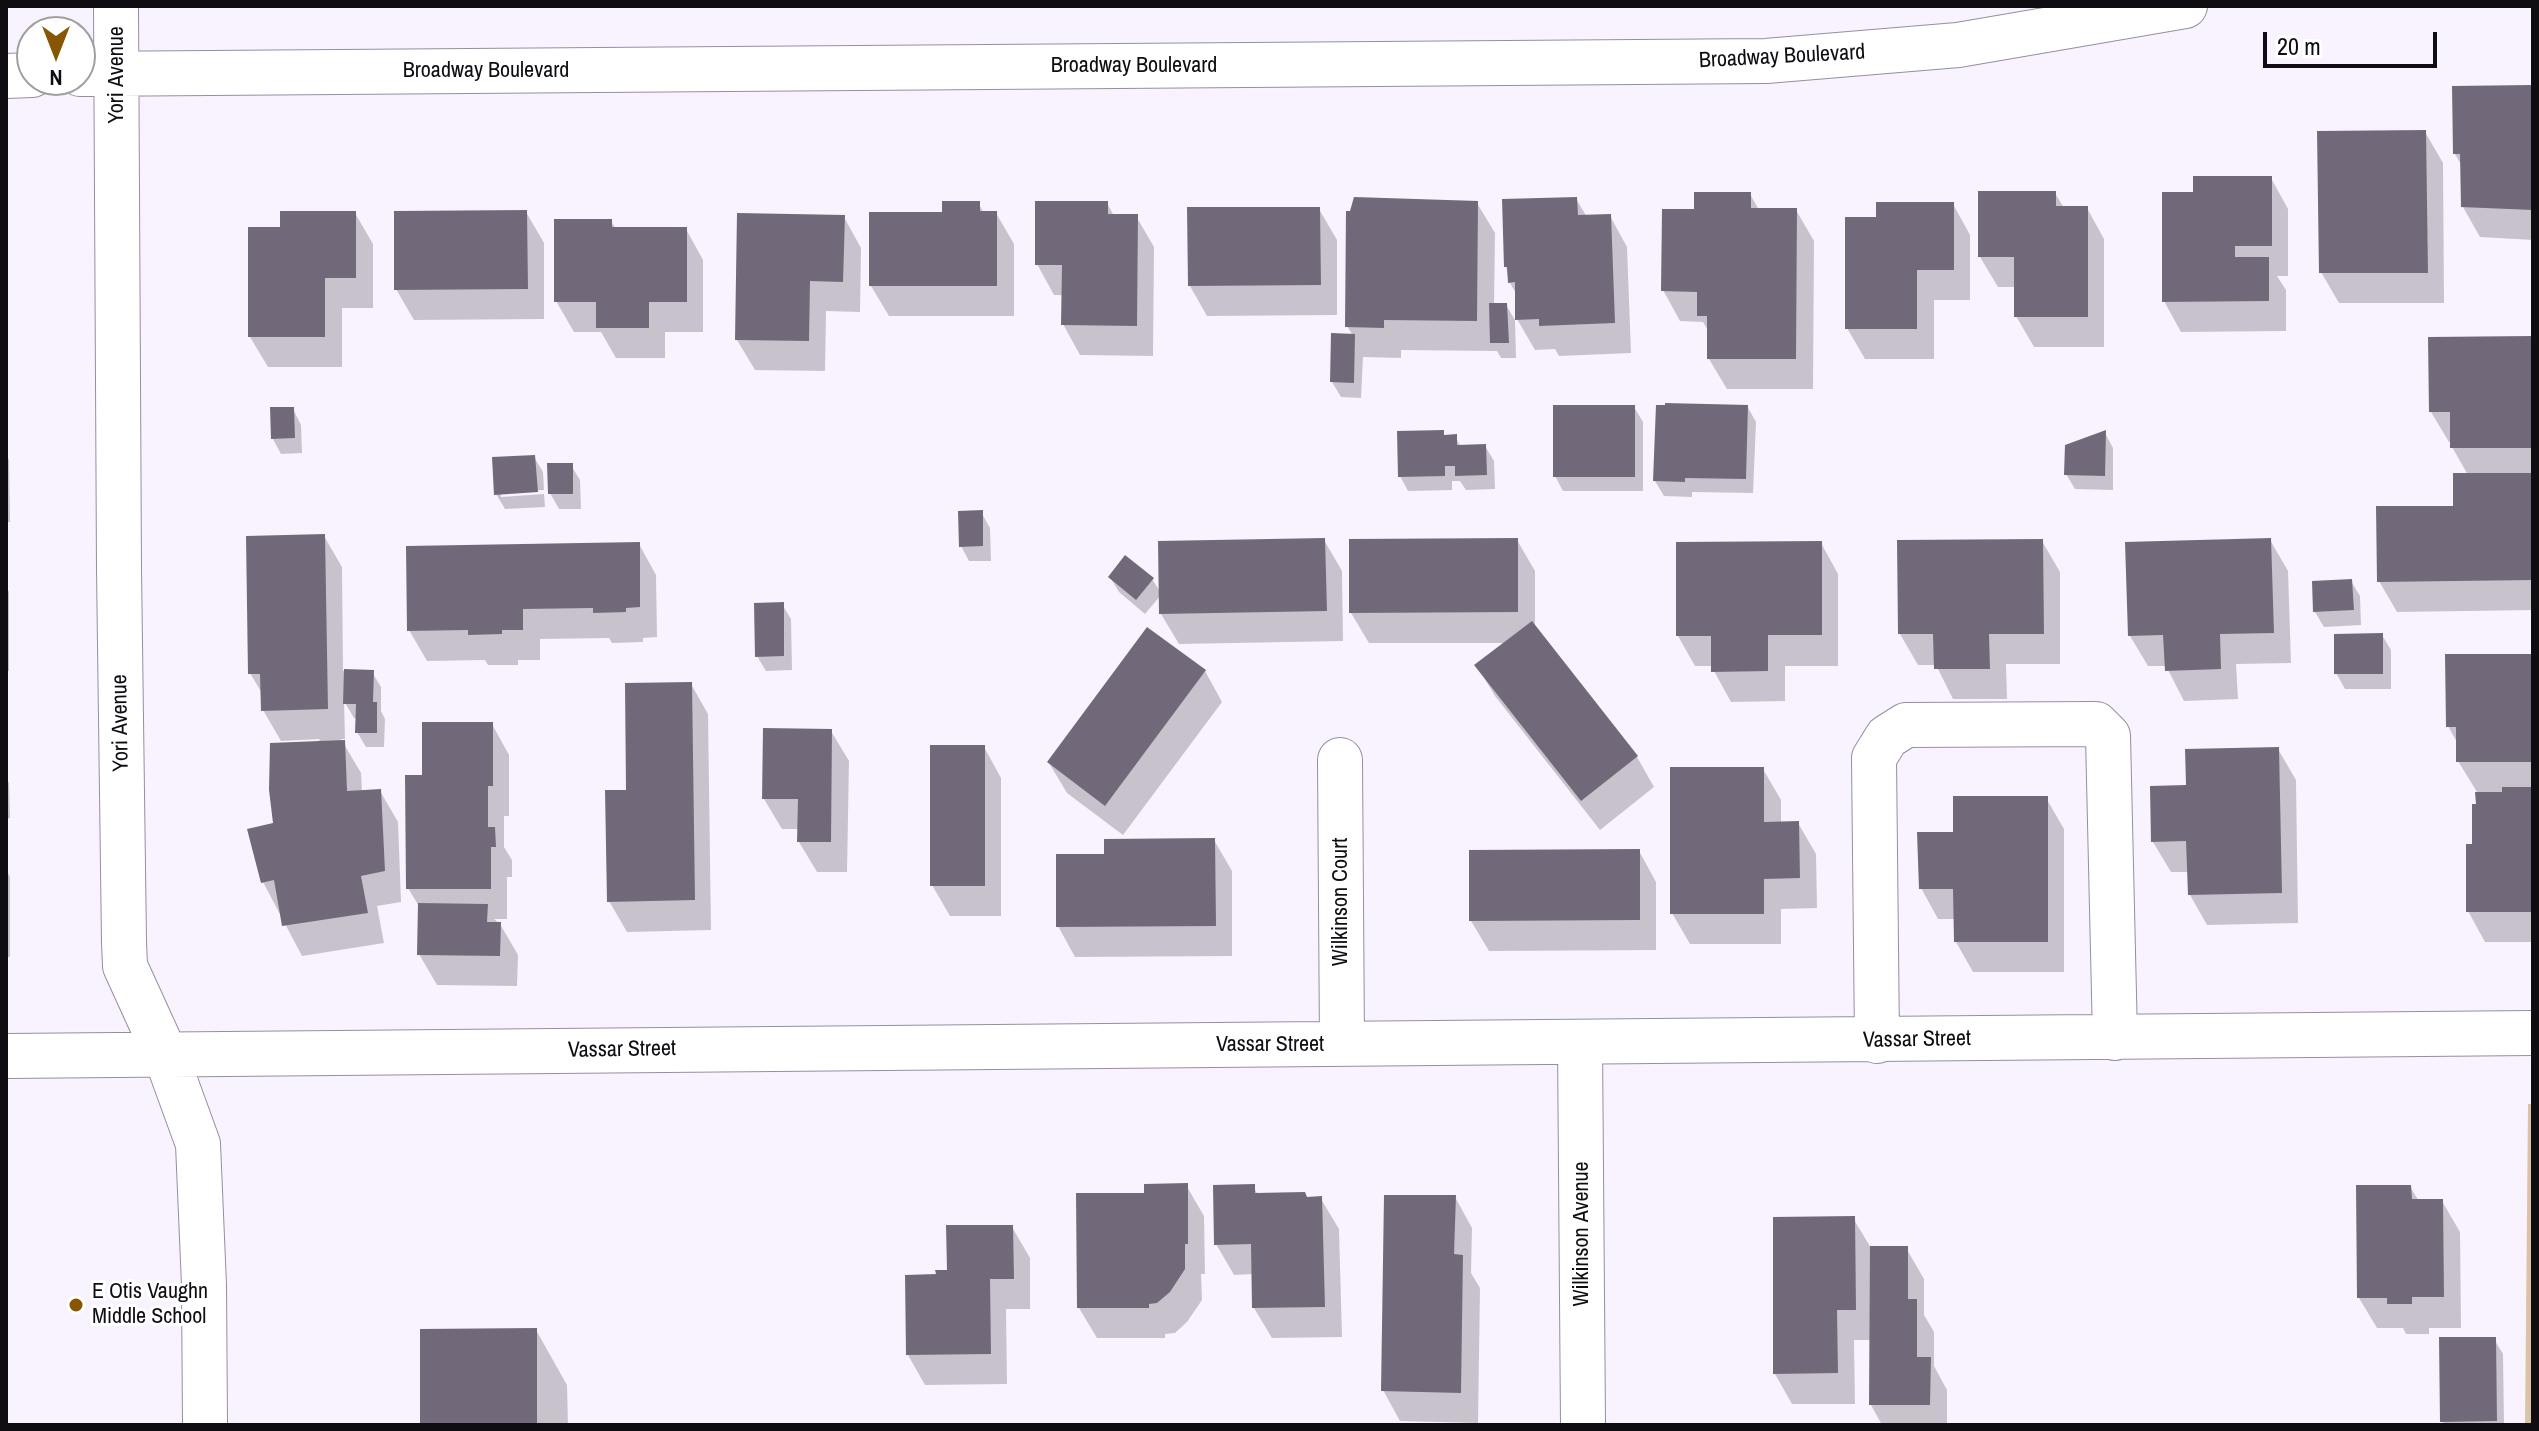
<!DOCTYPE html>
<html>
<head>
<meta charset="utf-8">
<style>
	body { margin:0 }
	#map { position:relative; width:2539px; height:1431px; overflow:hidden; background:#f9f3ff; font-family:"Archivo Narrow",sans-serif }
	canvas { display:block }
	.frame { position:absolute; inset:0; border:8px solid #0f0c12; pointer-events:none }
	.north { position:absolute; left:16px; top:16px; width:80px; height:80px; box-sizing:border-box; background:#fff; border:2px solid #9f9ea0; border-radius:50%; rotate:180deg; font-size:22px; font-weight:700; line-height:32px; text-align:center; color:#0f0c12 }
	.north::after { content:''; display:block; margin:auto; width:28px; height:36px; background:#885600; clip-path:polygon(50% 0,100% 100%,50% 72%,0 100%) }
	.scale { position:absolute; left:2263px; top:32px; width:174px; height:36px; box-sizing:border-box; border:4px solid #0f0c12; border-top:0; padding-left:10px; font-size:24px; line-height:28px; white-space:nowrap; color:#0f0c12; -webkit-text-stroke:6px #fff; paint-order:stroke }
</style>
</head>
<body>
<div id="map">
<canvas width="2539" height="1431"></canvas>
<div class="frame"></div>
<div class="north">N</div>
<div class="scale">20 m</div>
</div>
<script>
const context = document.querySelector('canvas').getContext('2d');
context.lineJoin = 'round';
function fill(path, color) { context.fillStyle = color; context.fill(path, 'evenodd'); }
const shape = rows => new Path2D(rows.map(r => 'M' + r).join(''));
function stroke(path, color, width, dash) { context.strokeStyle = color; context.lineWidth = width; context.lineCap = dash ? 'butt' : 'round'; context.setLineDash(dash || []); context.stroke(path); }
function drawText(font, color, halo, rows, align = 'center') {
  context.font = font + ' "Archivo Narrow",sans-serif'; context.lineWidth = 6; context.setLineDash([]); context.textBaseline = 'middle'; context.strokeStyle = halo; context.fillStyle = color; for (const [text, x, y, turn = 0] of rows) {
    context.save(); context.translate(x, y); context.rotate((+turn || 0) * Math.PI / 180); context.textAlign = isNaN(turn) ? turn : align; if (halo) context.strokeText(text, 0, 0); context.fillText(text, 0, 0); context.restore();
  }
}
fill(shape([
	[2528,1104,2533,1104,2533,1425,2525,1425]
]), '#dbc3a8');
fill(shape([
	[2531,87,2533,240,2480,237,2463,207,2462,166,2455,154],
	[2425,132,2443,163,2444,303,2339,303,2321,272],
	[2271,178,2288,209,2288,276,2277,276,2286,290,2286,331,2181,332,2164,301,2195,194],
	[2055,193,2064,208,2087,208,2104,239,2104,347,2034,347,2016,316,2016,287,1998,287,1980,257],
	[1750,194,1759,210,1796,210,1814,241,1813,389,1727,389,1709,359,1709,332,1703,322,1680,321,1663,290,1696,211],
	[1576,199,1587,217,1610,216,1627,247,1631,353,1559,356,1555,349,1535,350,1517,319,1517,295,1510,283,1506,266],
	[978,203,984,213,996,213,1014,244,1014,316,889,316,871,286,944,214],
	[1107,203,1114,216,1136,216,1154,247,1153,356,1080,355,1063,324,1063,295,1054,295,1037,264],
	[1477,203,1495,233,1494,305,1506,305,1515,320,1516,358,1501,358,1497,351,1401,350,1401,358,1363,357,1361,398,1341,397,1332,382,1353,336,1347,326],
	[1953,204,1970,235,1970,300,1934,300,1934,359,1865,359,1847,328,1878,219],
	[1319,209,1337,240,1337,315,1207,316,1190,286],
	[526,212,544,243,544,319,414,320,396,289],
	[355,213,373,244,373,308,342,308,342,367,268,367,250,337,282,228],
	[844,217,861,248,860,312,826,311,825,371,755,370,737,340],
	[611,221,616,229,686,229,703,260,703,332,665,332,665,358,616,358,601,332,574,332,556,301],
	[2533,338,2533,610,2397,612,2379,581,2455,508,2468,475,2452,447,2452,442,2449,442,2431,412],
	[1747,406,1756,422,1753,493,1692,492,1692,497,1664,496,1655,481],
	[1634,407,1643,422,1643,491,1563,491,1555,476],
	[293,409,301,425,302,453,281,454,273,439],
	[1443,433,1445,437,1455,436,1461,447,1485,446,1494,461,1495,489,1466,490,1460,481,1452,481,1452,490,1408,491,1400,476],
	[2105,433,2113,448,2113,490,2075,489,2066,474],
	[6,455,9,460,10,522,6,522],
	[534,457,543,472,544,490,501,492,501,497,544,494,545,507,505,509,496,494],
	[571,465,580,480,581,509,559,509,550,493],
	[981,512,990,528,991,561,969,561,961,546],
	[324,536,342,567,343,671,372,672,381,687,381,711,385,719,384,747,366,747,357,732,357,718,354,718,344,701,345,739,341,739,361,773,362,792,380,791,398,822,401,902,377,906,384,943,302,956,263,882,275,825,320,739,281,741,263,710,263,695,250,673],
	[1324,540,1342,571,1343,641,1179,644,1161,614,1161,595,1145,614,1119,592,1110,577,1152,579,1161,593],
	[1517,540,1535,571,1535,628,1637,757,1654,787,1600,830,1495,696,1477,666,1507,643,1369,643,1351,613],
	[2270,540,2288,571,2291,663,2236,664,2238,699,2184,701,2166,666,2148,666,2130,636],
	[2042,541,2060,572,2060,664,2006,664,2007,699,1953,699,1936,665,1918,665,1900,634],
	[1821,543,1838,574,1838,666,1785,666,1785,701,1731,702,1714,671,1714,666,1695,666,1678,636],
	[639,544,656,575,657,637,643,638,643,642,612,643,609,638,540,639,540,660,518,660,518,665,488,665,485,660,427,661,409,630],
	[2351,581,2360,596,2361,625,2324,627,2315,612],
	[6,586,9,592,9,671,6,671],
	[782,604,791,619,792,670,766,671,757,656],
	[2382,635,2391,650,2391,689,2345,689,2336,673],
	[2533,656,2533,942,2485,942,2468,911,2478,806,2477,792,2458,761,2458,744,2448,726],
	[1205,671,1222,702,1123,835,1067,793,1049,763],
	[691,684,708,714,711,930,627,932,609,901],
	[492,724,509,755,509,816,504,816,504,847,512,860,512,877,507,877,507,919,494,919,500,924,518,955,517,986,437,985,419,954,420,908,408,888,424,777],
	[831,731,849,761,847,872,817,872,799,842,799,829,782,829,764,799],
	[984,747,1001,778,1001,916,950,916,932,885],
	[2278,749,2296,780,2298,923,2207,925,2190,895,2189,872,2171,872,2153,842,2188,787],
	[1763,769,1781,800,1781,824,1798,823,1816,854,1817,908,1781,909,1781,944,1690,944,1672,913],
	[6,777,9,783,10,818,6,819],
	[2046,798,2064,829,2064,972,1973,972,1956,942,1955,919,1938,919,1921,888,1955,834],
	[1214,840,1232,871,1232,956,1075,957,1058,926],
	[1639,851,1656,882,1656,950,1489,951,1471,921],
	[6,870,10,877,10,957,6,957],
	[1186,1185,1204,1216,1205,1274,1201,1274,1202,1300,1187,1322,1175,1333,1165,1334,1165,1338,1097,1338,1079,1308,1146,1195],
	[1253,1186,1258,1195,1321,1199,1339,1229,1342,1337,1272,1338,1254,1308,1254,1274,1234,1275,1216,1244],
	[2410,1187,2419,1201,2442,1201,2460,1232,2461,1328,2429,1328,2429,1334,2406,1334,2403,1328,2377,1328,2359,1298],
	[1455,1197,1472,1228,1471,1273,1480,1288,1478,1423,1400,1421,1383,1390],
	[1853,1218,1871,1248,1906,1248,1924,1279,1924,1315,1934,1332,1934,1366,1947,1390,1947,1425,1882,1425,1871,1405,1871,1340,1854,1340,1855,1404,1792,1404,1775,1374],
	[1012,1227,1030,1258,1030,1309,1006,1309,1007,1384,925,1385,908,1355,938,1276,949,1272],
	[536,1330,567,1385,568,1425,422,1425],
	[2494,1339,2503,1354,2504,1425,2445,1425,2442,1421]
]), '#0003');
fill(shape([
	[2532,85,2533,210,2461,207,2460,154,2453,154,2452,86],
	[2426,130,2428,273,2319,273,2317,131],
	[2193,176,2272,176,2272,246,2235,246,2235,257,2269,257,2269,301,2162,302,2162,192,2193,192],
	[1978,191,2056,191,2056,206,2088,206,2088,317,2014,317,2014,257,1978,257],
	[1694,192,1751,192,1751,208,1797,208,1796,359,1707,359,1707,316,1697,316,1697,292,1661,291,1662,209,1694,209],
	[1354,197,1478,201,1477,321,1384,320,1384,328,1345,327,1346,211,1350,211],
	[1577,197,1578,215,1611,214,1615,323,1539,326,1539,319,1515,320,1515,282,1508,283,1507,267,1504,267,1502,199],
	[942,201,980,201,980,211,997,211,997,286,869,286,869,212,942,212],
	[1035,201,1108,201,1108,214,1138,214,1137,326,1061,325,1062,265,1035,265],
	[1876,202,1954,202,1954,270,1917,270,1917,329,1845,329,1845,217,1876,217],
	[1187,207,1320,207,1321,285,1188,286],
	[527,210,528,289,394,290,394,211],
	[280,211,356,211,356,278,325,278,325,337,248,337,248,227,280,227],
	[737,213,845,215,843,282,810,281,809,341,735,340],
	[554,219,612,219,612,227,687,227,687,302,649,302,649,328,596,328,596,302,554,302],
	[1489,303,1507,303,1509,343,1490,343],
	[1331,333,1355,334,1354,383,1330,382],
	[2533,336,2533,448,2450,448,2450,412,2429,412,2428,337],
	[1665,403,1748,405,1746,479,1685,478,1685,482,1653,481,1656,405,1665,405],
	[1553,405,1635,405,1635,477,1553,477],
	[270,407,294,407,295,438,271,439],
	[1444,430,1444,435,1457,434,1457,445,1486,444,1487,475,1455,476,1455,466,1445,466,1445,476,1398,477,1397,431],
	[2106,430,2105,476,2064,475,2065,445],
	[535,455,538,492,494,495,492,457],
	[547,463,573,463,573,494,548,494],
	[2453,473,2533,473,2533,580,2377,582,2376,506,2453,506],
	[983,510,983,546,959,547,958,511],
	[325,534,328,709,261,711,260,674,248,674,246,536],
	[1325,538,1327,611,1159,614,1158,541],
	[1518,538,1518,612,1349,613,1349,539],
	[2271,538,2274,633,2220,634,2221,669,2165,671,2163,635,2128,636,2125,542],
	[2043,539,2044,634,1989,634,1990,669,1934,669,1933,634,1898,634,1897,540],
	[1822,541,1822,635,1768,635,1768,671,1711,672,1711,636,1676,636,1676,542],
	[640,542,640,607,626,608,626,612,593,613,593,608,523,609,523,630,502,630,502,634,468,635,468,630,407,631,406,546],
	[1125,555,1154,578,1136,600,1108,577],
	[2352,579,2354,610,2313,612,2312,581],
	[784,602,784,656,755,657,754,603],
	[1532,621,1638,756,1581,801,1474,665],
	[1147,627,1206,670,1105,806,1047,762],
	[2383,633,2383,674,2334,674,2334,634],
	[2445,654,2533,654,2533,762,2456,762,2456,727,2446,727],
	[344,669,374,670,373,702,377,702,377,733,355,733,356,704,343,704],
	[692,682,695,900,607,902,605,790,626,790,625,683],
	[422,722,493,722,493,786,488,786,488,827,495,827,496,847,491,847,491,889,406,889,405,775,422,775],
	[763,728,832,729,831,842,797,842,798,799,762,799],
	[345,740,347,791,381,789,385,871,361,876,368,913,282,926,274,880,261,883,247,829,273,823,269,790,270,743],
	[930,745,985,745,985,886,930,886],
	[2279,747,2282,893,2188,895,2186,841,2151,842,2150,786,2186,785,2185,749],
	[1670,767,1764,767,1764,822,1799,821,1800,878,1764,879,1764,914,1670,914],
	[2502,787,2533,787,2533,912,2466,912,2466,844,2472,844,2472,804,2476,804,2475,792,2502,792],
	[1953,796,2048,796,2048,942,1954,942,1953,889,1919,889,1917,832,1953,832],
	[1215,838,1216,926,1056,927,1056,854,1104,854,1104,839],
	[1640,849,1640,920,1469,921,1469,850],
	[418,903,488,904,487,922,501,922,500,956,417,955],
	[1188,1183,1188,1244,1185,1244,1185,1269,1170,1292,1157,1303,1149,1304,1149,1308,1077,1308,1076,1193,1144,1193,1144,1184],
	[1255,1184,1255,1193,1305,1192,1307,1197,1322,1196,1325,1307,1252,1308,1251,1244,1214,1245,1213,1185],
	[2356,1185,2411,1185,2412,1199,2443,1199,2444,1297,2412,1297,2412,1304,2387,1304,2387,1298,2357,1298],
	[1384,1195,1456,1195,1454,1254,1463,1255,1461,1393,1381,1391],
	[1855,1216,1856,1310,1837,1310,1838,1373,1773,1374,1773,1217],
	[946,1225,1013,1225,1014,1279,990,1279,991,1354,906,1355,905,1275,936,1274,935,1270,947,1270],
	[1870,1246,1908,1246,1908,1299,1917,1299,1917,1357,1931,1357,1930,1405,1869,1405],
	[537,1328,537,1425,420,1425,420,1329],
	[2439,1337,2496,1337,2497,1421,2440,1422]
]), '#71697a');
const minor = shape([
	[116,6,119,569,124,942,125,966,166,1056,198,1144,204,1285,205,1425],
	[80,74,1766,61,1958,45,2185,6],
	[6,76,32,75],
	[1340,760,1342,1044],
	[1877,1041,1874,758,1887,737,1906,725,2096,724,2108,736,2115,1038],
	[1580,1043,1583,1425],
	[6,1056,2533,1033]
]);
stroke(minor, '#968ea0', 46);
stroke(minor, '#fff', 44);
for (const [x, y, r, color] of [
	[76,1305,8,"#885600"]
]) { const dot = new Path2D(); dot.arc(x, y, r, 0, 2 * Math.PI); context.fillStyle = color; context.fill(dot); stroke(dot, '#fff', 3); }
drawText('22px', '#0f0c12', '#fff', [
	["Broadway Boulevard",1782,57,-3],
	["Broadway Boulevard",1134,66],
	["Broadway Boulevard",486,71],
	["Yori Avenue",117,75,-90],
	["Yori Avenue",121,723,-91],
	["Wilkinson Court",1341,902,-90],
	["Vassar Street",1917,1040,-1],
	["Vassar Street",1270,1045],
	["Vassar Street",622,1050,-1],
	["Wilkinson Avenue",1582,1234,-90]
]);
drawText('22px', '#0f0c12', '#fff', [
	["E Otis Vaughn",92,1292],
	["Middle School",92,1317]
], 'left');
</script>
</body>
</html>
